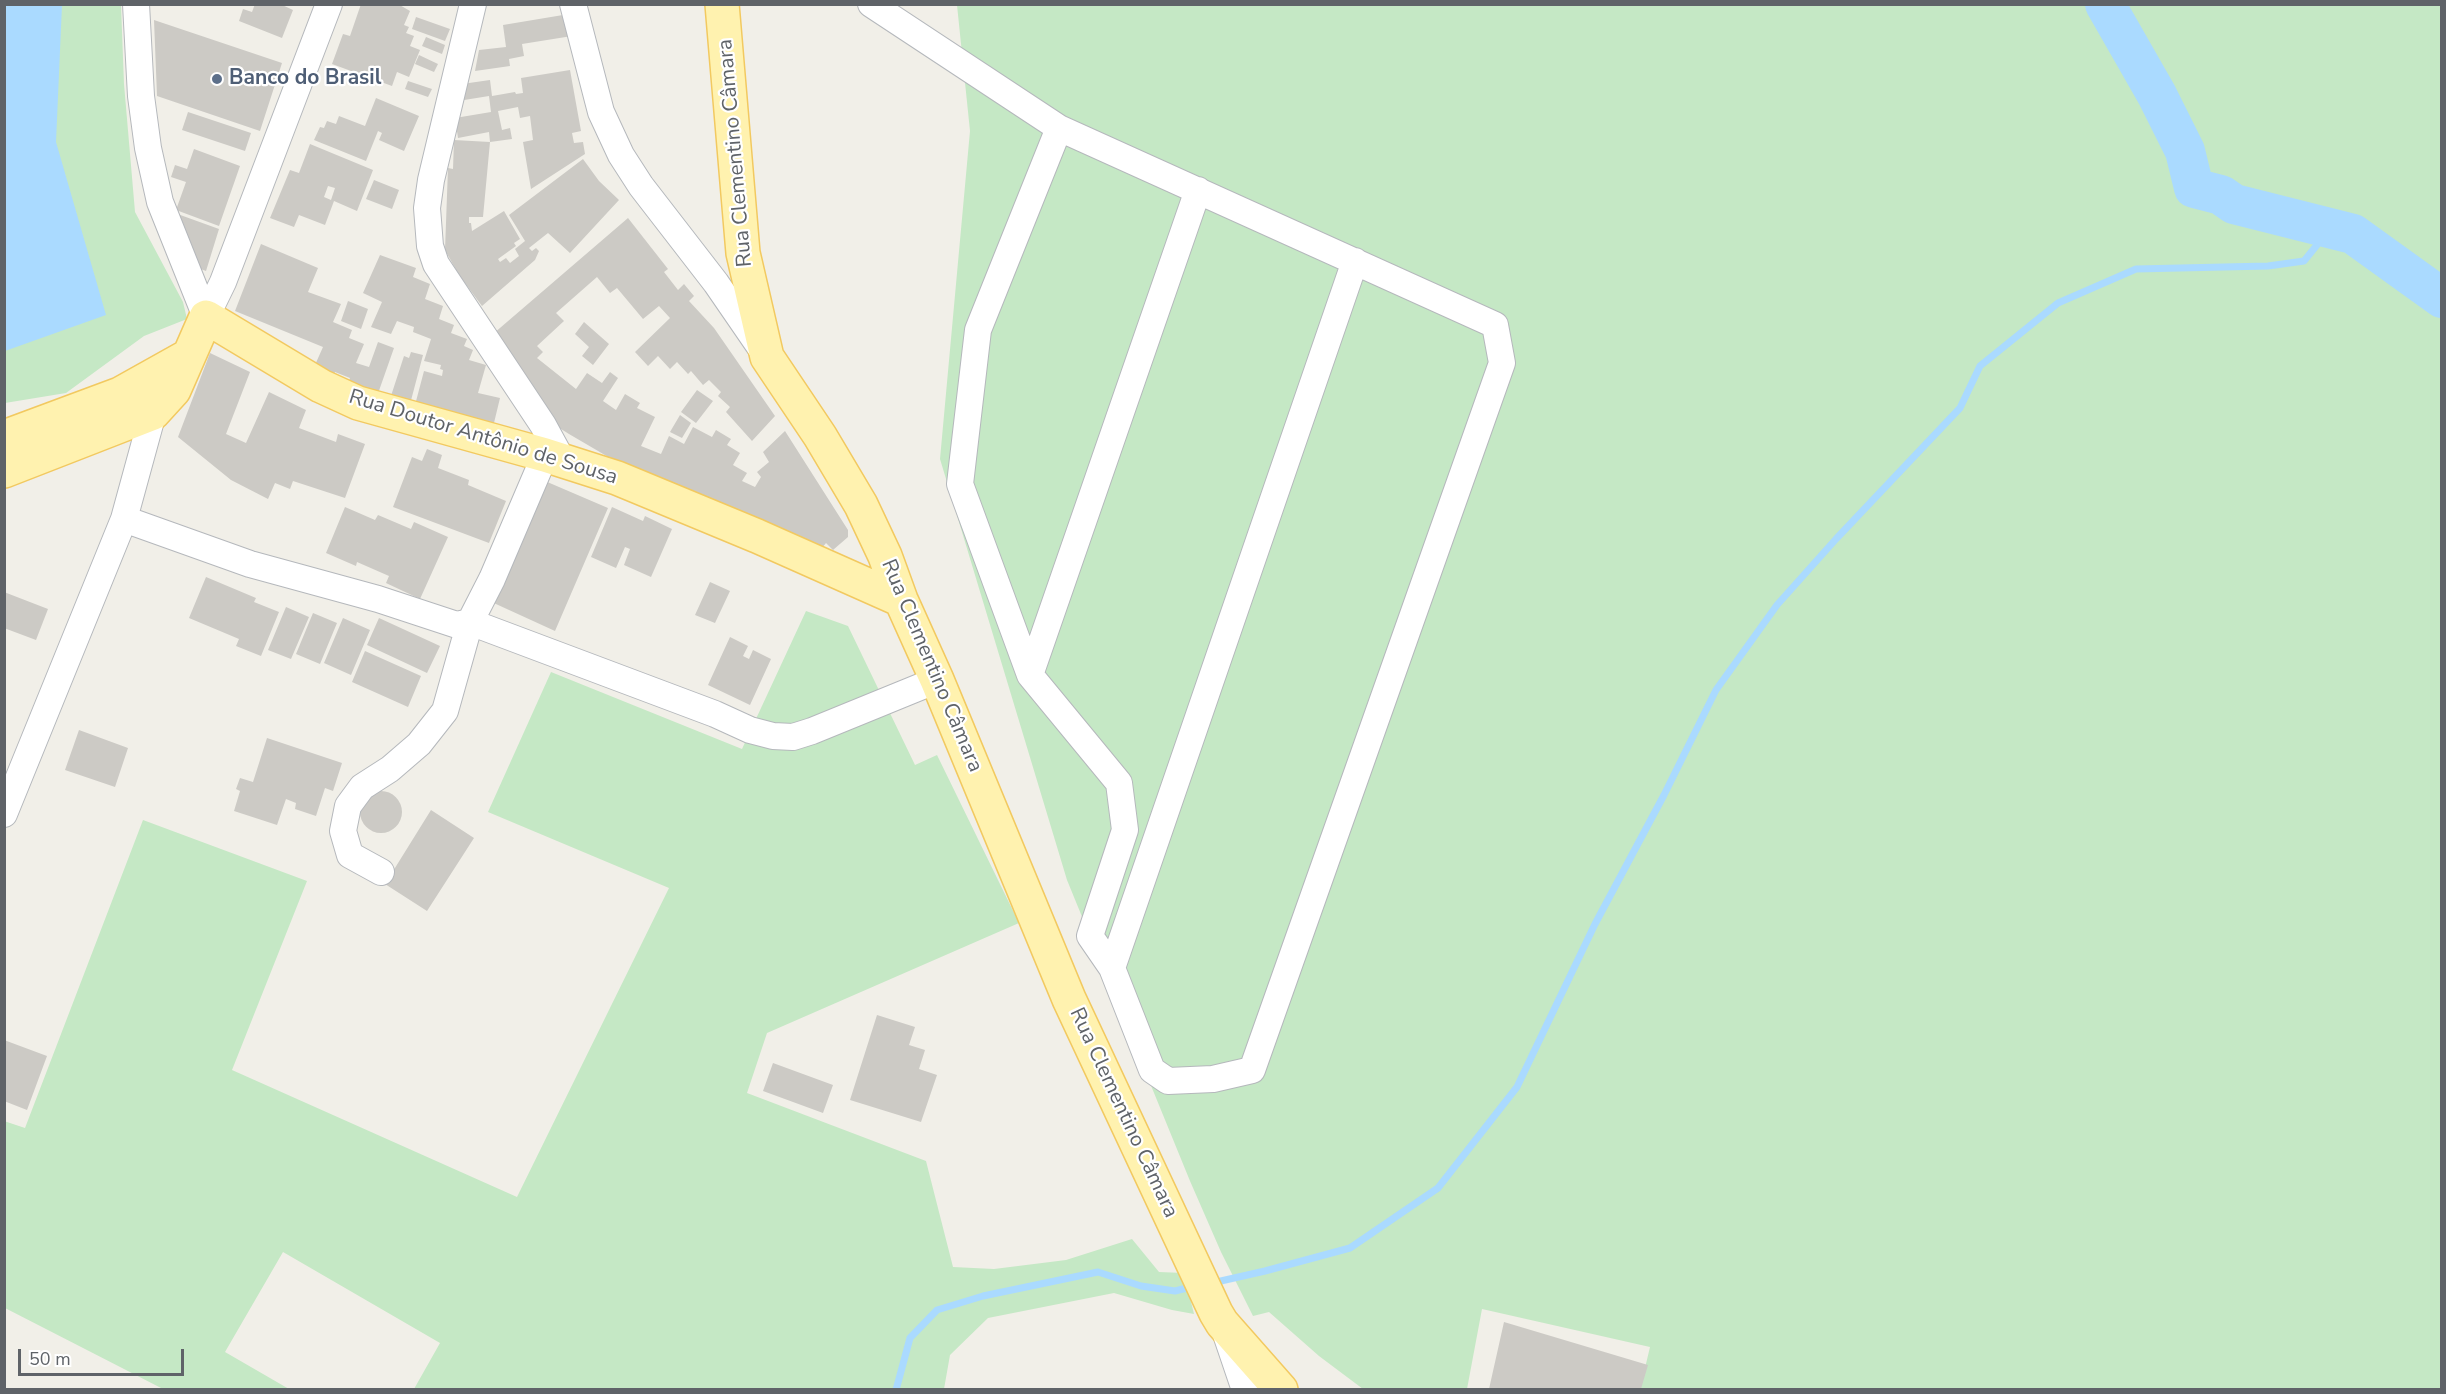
<!DOCTYPE html>
<html>
<head>
<meta charset="utf-8">
<style>
	body { margin:0 }
	#map { position:relative; width:2446px; height:1394px; overflow:hidden; background:#f1efe8; font-family:"Nunito Sans",sans-serif }
	canvas { display:block }
	.frame { position:absolute; inset:0; border:6px solid #5f6368; pointer-events:none }
	.scale { position:absolute; left:18px; top:1349px; width:166px; height:27px; box-sizing:border-box; border:3px solid #5f6368; border-top:0; padding-left:8px; font-size:18px; line-height:21px; white-space:nowrap; color:#5f6368; -webkit-text-stroke:4px #fff; paint-order:stroke }
</style>
</head>
<body>
<div id="map">
<canvas width="2446" height="1394"></canvas>
<div class="frame"></div>
<div class="scale">50 m</div>
</div>
<script>
const context = document.querySelector('canvas').getContext('2d');
context.lineJoin = 'round';
function fill(path, color) { context.fillStyle = color; context.fill(path, 'evenodd'); }
const shape = rows => new Path2D(rows.map(r => 'M' + r).join(''));
function stroke(path, color, width, dash) { context.strokeStyle = color; context.lineWidth = width; context.lineCap = dash ? 'butt' : 'round'; context.setLineDash(dash || []); context.stroke(path); }
function drawText(font, color, halo, rows, align = 'center') {
  context.font = font + ' "Nunito Sans",sans-serif'; context.lineWidth = 4.5; context.setLineDash([]); context.textBaseline = 'middle'; context.strokeStyle = halo; context.fillStyle = color; for (const [text, x, y, turn = 0] of rows) {
    context.save(); context.translate(x, y); context.rotate((+turn || 0) * Math.PI / 180); context.textAlign = isNaN(turn) ? turn : align; if (halo) context.strokeText(text, 0, 0); context.fillText(text, 0, 0); context.restore();
  }
}
fill(shape([
	[5,5,121,5,124,84,135,212,183,302,187,319,144,336,66,393,5,403],
	[957,5,2441,5,2441,1389,1640,1389,1650,1347,1482,1309,1467,1389,1363,1389,1319,1356,1269,1312,1253,1316,1221,1252,1190,1181,1067,880,940,459,970,131],
	[806,611,848,626,915,765,937,755,1019,923,767,1033,747,1093,926,1161,953,1267,994,1269,1066,1260,1132,1239,1159,1272,1184,1273,1194,1314,1172,1310,1114,1293,988,1318,950,1355,944,1389,414,1389,440,1343,283,1252,225,1352,289,1389,163,1389,5,1308,4,1121,25,1128,143,820,307,881,232,1070,517,1197,669,888,488,812,551,672,742,749]
]), '#c5e8c5');
fill(shape([
	[5,4,62,5,56,142,106,315,5,351]
]), '#aadaff');
stroke(shape([
	[1212,1283,1265,1271,1350,1248,1438,1188,1517,1087,1595,924,1664,795,1716,690,1777,605,1836,539,1960,408,1980,366,2058,303,2136,269,2268,266,2304,261,2321,240,2337,230],
	[896,1390,910,1338,937,1310,983,1296,1098,1272,1141,1286,1175,1291,1187,1288]
]), '#aadaff', 7);
stroke(shape([
	[2105,4,2157,95,2185,151,2194,188,2221,195,2234,204,2353,234,2442,298]
]), '#aadaff', 40);
fill(shape([
	[255,4,280,4,293,10,282,38,239,21,243,9,252,12],
	[361,4,398,4,410,11,404,25,409,27,406,33,414,36,410,46,420,50,409,77,397,72,392,86,332,64,343,34,350,36],
	[569,14,572,36,522,44,524,56,509,59,510,66,475,71,479,50,506,47,503,25],
	[416,17,450,29,445,41,412,29],
	[154,20,282,63,260,131,157,96],
	[426,37,445,45,442,54,422,46],
	[419,55,438,64,434,72,415,64],
	[570,70,581,131,572,133,574,143,583,142,585,154,531,189,523,142,533,140,530,116,520,118,518,107,498,111,502,130,510,128,512,139,490,142,489,132,458,138,455,118,491,112,489,96,458,101,462,84,490,80,492,96,515,92,516,94,523,93,521,78],
	[408,81,432,89,428,97,405,89],
	[376,98,419,116,404,151,379,140,382,133,378,131,366,161,314,140,320,127,324,128,327,121,336,124,339,116,365,126],
	[188,112,251,133,245,151,182,130],
	[454,140,490,142,483,217,469,217,469,223,471,223,472,231,504,211,520,239,514,243,516,246,498,259,500,262,506,258,510,263,519,256,515,249,525,241,509,215,583,159,599,181,619,200,570,253,548,233,529,248,532,251,536,248,539,251,535,260,482,306,459,275,445,250,448,168,453,169],
	[310,144,373,170,357,211,334,201,325,225,299,215,294,227,270,218,290,170,299,173],
	[328,186,335,188,331,200,324,197],
	[194,149,240,166,219,226,176,210,186,182,171,177,175,165,187,169],
	[374,180,399,190,392,209,366,199],
	[172,212,219,229,206,271,198,268],
	[628,218,668,269,664,272,678,290,684,284,694,296,689,301,714,328,775,416,752,441,726,412,730,407,718,396,721,392,709,380,703,385,691,371,688,374,677,362,670,369,658,356,648,366,635,352,670,318,659,306,643,319,617,288,610,293,597,277,556,313,564,321,537,346,543,352,537,358,576,389,587,373,602,383,610,372,618,378,603,401,616,410,625,394,640,403,637,408,655,417,641,446,661,454,669,436,684,444,693,427,712,437,716,430,731,439,727,445,740,453,733,465,747,473,742,481,755,487,761,477,757,472,769,462,763,452,785,431,848,530,848,537,833,550,826,543,814,558,665,481,610,458,569,434,553,424,486,340],
	[261,244,318,268,308,292,341,304,333,322,352,330,349,338,364,344,356,363,369,367,378,342,394,348,375,402,345,391,350,378,335,372,329,385,315,365,323,347,235,311],
	[380,255,416,268,413,277,430,284,425,299,443,306,439,319,454,325,451,333,467,339,464,346,473,350,469,360,486,365,478,393,500,398,493,427,415,405,424,371,442,376,443,370,440,369,441,365,424,361,431,339,413,332,414,327,397,321,391,334,371,327,382,302,363,293],
	[348,301,368,309,361,329,341,321],
	[584,322,609,344,593,365,582,356,589,347,575,334],
	[411,352,423,355,409,408,389,402,404,356,409,358],
	[210,353,250,372,226,434,246,443,269,392,306,410,299,428,336,442,338,434,365,444,345,498,293,481,290,489,275,483,268,499,231,480,178,437],
	[697,390,713,401,696,423,681,412],
	[680,415,691,423,682,438,670,432],
	[427,449,442,455,438,468,469,480,468,485,506,501,489,543,393,507,412,457,422,461],
	[538,478,608,508,555,631,485,599],
	[345,507,375,520,378,515,411,529,414,522,448,537,420,599,386,583,389,576,357,562,356,566,326,553],
	[612,507,643,521,645,516,672,529,651,577,624,565,630,549,625,547,616,568,591,557],
	[206,577,256,598,254,602,279,612,261,656,236,646,239,639,189,618],
	[710,582,730,591,715,623,695,615],
	[4,592,48,609,36,640,4,628],
	[286,607,309,617,291,659,268,650],
	[313,613,337,623,320,664,296,654],
	[343,618,370,630,351,675,324,663],
	[379,618,440,646,427,673,367,645],
	[730,637,748,646,743,656,749,659,753,650,771,659,750,705,708,685],
	[365,651,421,676,408,707,352,682],
	[79,730,128,748,115,787,65,770],
	[267,738,342,763,333,791,325,788,316,816,295,809,296,803,286,799,277,825,234,811,240,791,236,789,240,778,253,782],
	'360 812a21 21 0 1 1 42 0a21 21 0 1 1-42 0Z',
	[431,810,474,838,427,911,385,884],
	[877,1015,915,1027,909,1045,925,1050,919,1069,937,1075,921,1122,850,1100],
	[4,1040,47,1056,27,1110,4,1101],
	[773,1063,833,1085,823,1113,763,1091],
	[1504,1322,1648,1365,1641,1389,1489,1389]
]), '#cccac5');
const minor = shape([
	[136,4,141,96,148,148,160,202,206,317],
	[473,4,431,180,427,208,430,246,436,264,543,425,562,460],
	[573,4,601,112,621,155,641,186,716,283,760,347],
	[871,4,1059,128,1495,325,1502,363,1252,1070,1213,1079,1168,1081,1152,1070,1112,968,1090,936,1125,830,1119,783,1030,675,960,484,978,330,1059,128],
	[206,317,223,282,329,4],
	[124,519,250,564,378,599,457,625,470,622,715,714,750,730,773,736,793,737,812,731,937,680],
	[1030,675,1198,190],
	[4,814,124,519,153,413],
	[381,872,350,855,343,831,348,806,362,787,390,769,419,744,445,711,470,622,492,579,545,455],
	[1112,968,1355,261],
	[1226,1334,1245,1390]
]);
const major = shape([
	[722,4,743,253,767,357,820,436,861,505,885,556,901,600,937,680,1069,999,1216,1313,1222,1323,1281,1390],
	[4,437,120,394,188,356],
	[4,471,153,413,174,390,206,317,321,386,358,403,545,455,617,478,757,536,901,600]
]);
stroke(minor, '#b5b8bc', 28);
stroke(major, '#f2c960', 36);
stroke(minor, '#fff', 26);
stroke(major, '#fff2af', 33);
for (const [x, y, r, color] of [
	[217,79,6,"#5c6f8a"]
]) { const dot = new Path2D(); dot.arc(x, y, r, 0, 2 * Math.PI); context.fillStyle = color; context.fill(dot); stroke(dot, '#fff', 2); }
drawText('bold 21px', '#4e5e75', '#fff', [
	["Banco do Brasil",229,79]
], 'left');
drawText('21px', '#5f6368', '#fff', [
	["Rua Clementino Câmara",736,153,-95],
	["Rua Doutor Antônio de Sousa",483,438,17],
	["Rua Clementino Câmara",931,666,67],
	["Rua Clementino Câmara",1123,1113,65]
]);
</script>
</body>
</html>
